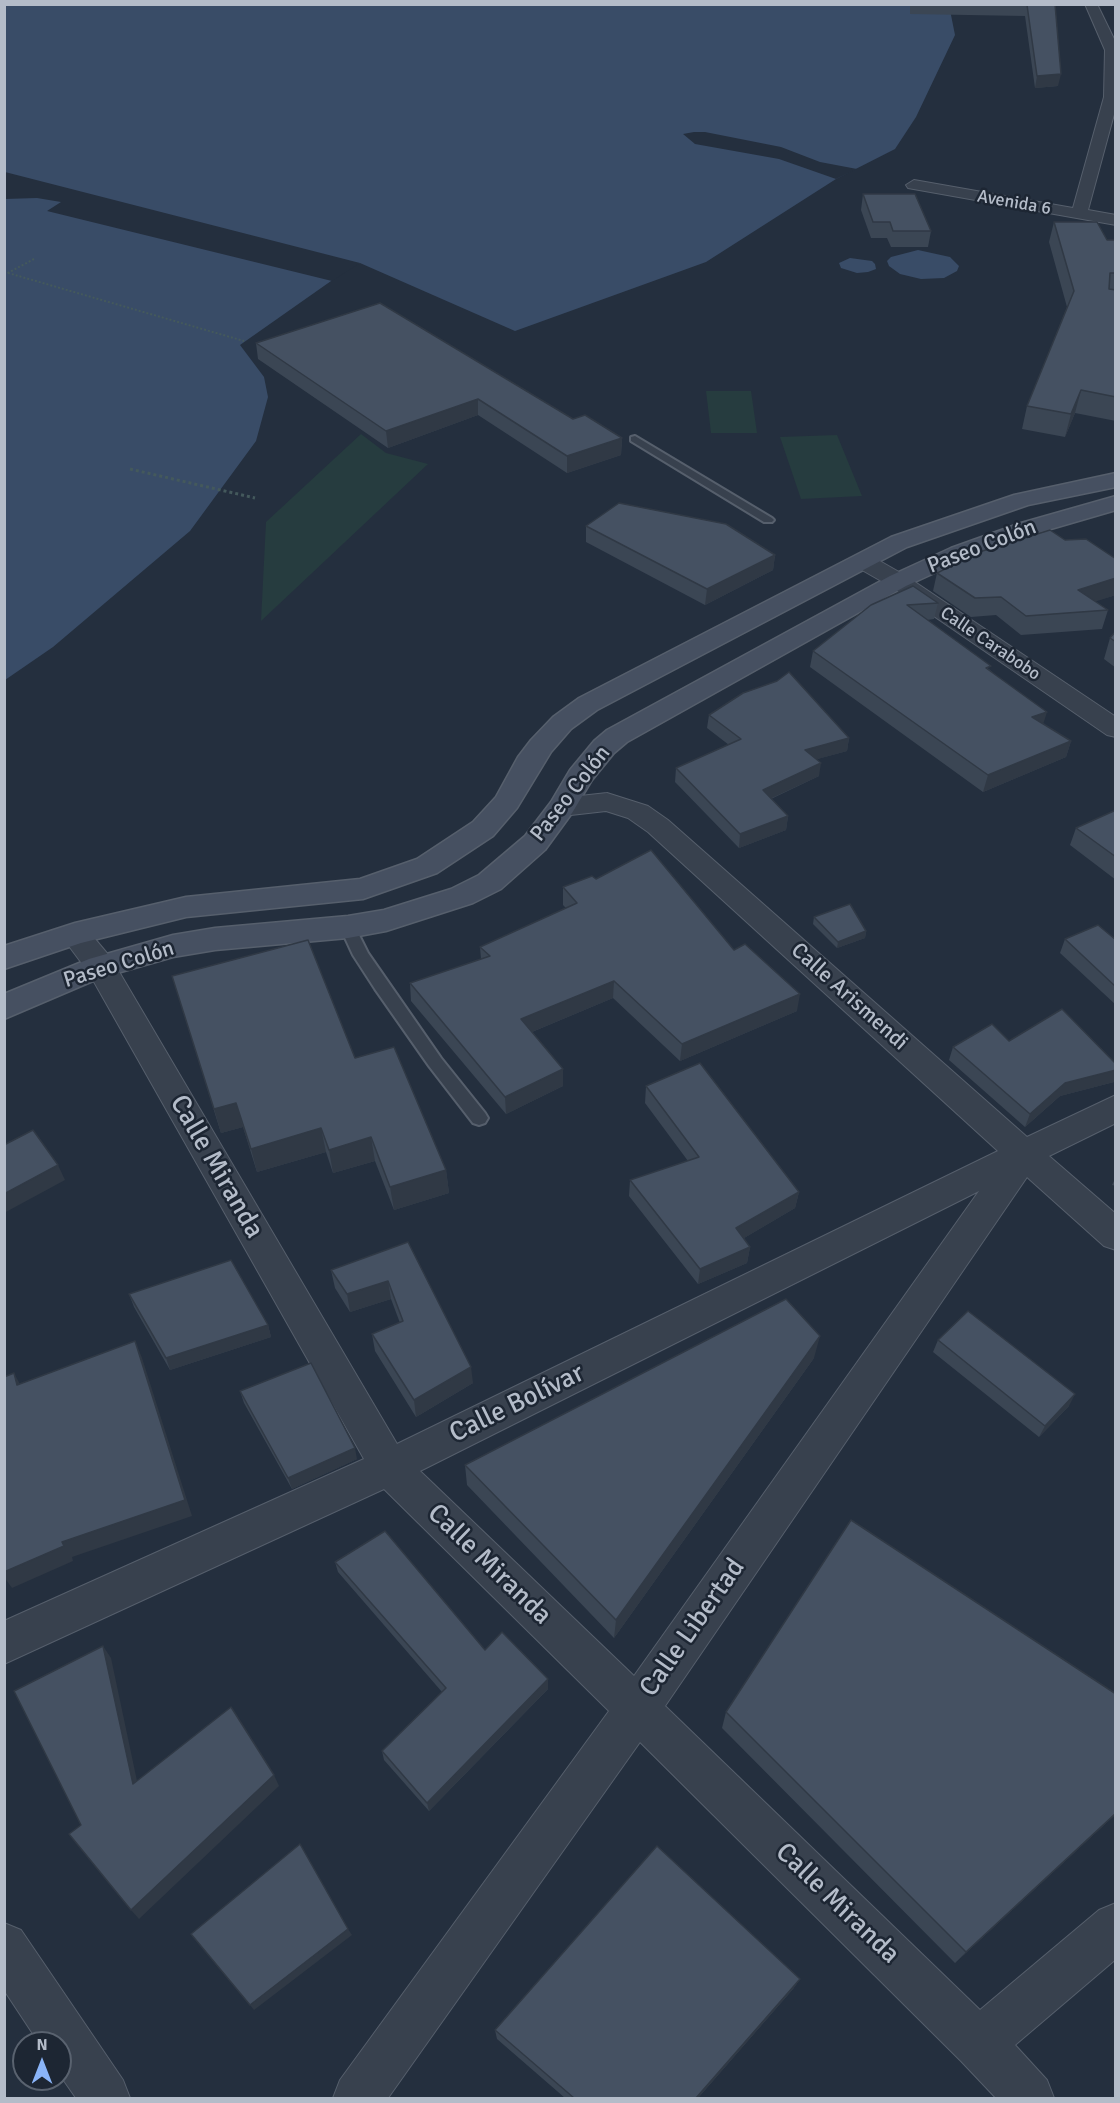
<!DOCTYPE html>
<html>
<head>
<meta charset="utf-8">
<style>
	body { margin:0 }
	#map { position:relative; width:1120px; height:2103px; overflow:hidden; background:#242f3e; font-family:Signika,sans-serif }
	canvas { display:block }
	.frame { position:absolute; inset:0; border:6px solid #b4bcc9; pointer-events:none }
	.north { position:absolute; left:12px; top:2031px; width:60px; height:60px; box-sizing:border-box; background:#1d2633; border:2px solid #59626f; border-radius:50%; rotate:0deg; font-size:16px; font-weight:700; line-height:24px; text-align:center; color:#b4bcc9 }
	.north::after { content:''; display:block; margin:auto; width:21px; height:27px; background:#8ab4f8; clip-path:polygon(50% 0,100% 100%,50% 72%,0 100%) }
</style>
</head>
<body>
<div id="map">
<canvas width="1120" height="2103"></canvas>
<div class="frame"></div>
<div class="north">N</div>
</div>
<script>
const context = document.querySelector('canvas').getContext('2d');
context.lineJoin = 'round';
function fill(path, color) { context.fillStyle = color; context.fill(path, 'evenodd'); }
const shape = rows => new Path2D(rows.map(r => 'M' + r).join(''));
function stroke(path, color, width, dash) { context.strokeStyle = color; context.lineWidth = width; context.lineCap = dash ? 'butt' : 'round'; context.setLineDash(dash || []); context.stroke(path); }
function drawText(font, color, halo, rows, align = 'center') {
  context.font = font + ' Signika,sans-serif'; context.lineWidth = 5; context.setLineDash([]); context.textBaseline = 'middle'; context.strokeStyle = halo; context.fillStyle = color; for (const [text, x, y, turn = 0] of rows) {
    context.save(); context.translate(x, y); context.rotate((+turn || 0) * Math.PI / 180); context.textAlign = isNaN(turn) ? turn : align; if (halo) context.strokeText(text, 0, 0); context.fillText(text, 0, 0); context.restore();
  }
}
fill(shape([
	[706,391,751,391,757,433,711,433],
	[361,434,386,453,428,464,261,621,266,522],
	[837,435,862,496,801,499,780,437]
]), '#263c3f');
fill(shape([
	[5,5,949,5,955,35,916,117,895,149,836,179,706,262,515,331,360,263,351,267,240,345,264,377,268,397,256,441,190,531,53,647,5,680],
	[918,250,950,257,959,266,957,271,944,278,921,279,900,274,889,266,887,261,891,257],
	[850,258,872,261,875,264,876,269,868,272,857,273,841,268,839,263]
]), '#394c67');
fill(shape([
	[694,132,705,132,781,147,820,162,857,169,836,179,779,159,695,144,683,134],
	[5,172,360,263,332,281,47,211,61,202,37,198,5,199]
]), '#242f3e');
const lane = shape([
	[635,436,772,518,774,520,772,522,764,522,631,441,631,437,635,436],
	[348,922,353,923,368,953,441,1058,485,1113,488,1118,485,1123,479,1125,473,1123,429,1066,375,989,353,955,340,927,343,923,348,922]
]);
const street = shape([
	[1085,4,1097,4,1116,43,1116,107,1088,210,1116,215,1116,225,908,188,906,185,914,180,1073,208,1104,97,1105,50,1085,4],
	[863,554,871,556,906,576,1116,717,1116,737,1107,735,890,586,855,566,852,561,855,556,863,554],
	[607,793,648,806,668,820,1027,1137,1116,1095,1116,1123,1049,1156,1116,1214,1116,1250,1104,1246,1027,1177,665,1706,980,2010,1099,1910,1116,1903,1116,1959,1015,2045,1047,2080,1054,2098,996,2098,961,2061,640,1742,388,2098,333,2098,340,2080,609,1711,384,1489,4,1664,4,1621,364,1459,89,973,60,934,65,927,75,924,85,927,111,958,397,1444,998,1151,648,832,628,818,606,811,562,816,552,813,548,807,552,801,562,798,607,793],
	[979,1191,634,1676,420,1471,979,1191],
	[4,1923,21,1930,123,2080,130,2098,76,2098,60,2075,60,2043,39,2043,4,1990,4,1923]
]);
const secondary = shape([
	[1116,473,1116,487,1028,505,907,547,597,710,571,729,551,752,517,808,493,836,437,873,363,899,186,917,81,943,4,969,4,946,75,923,186,897,360,879,417,859,473,822,496,797,518,757,531,740,553,717,579,698,891,537,1014,495,1116,473],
	[1116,496,1116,510,1037,533,967,558,906,586,627,742,614,753,592,780,572,813,545,850,501,889,473,903,386,931,348,938,215,950,173,957,100,978,4,1019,4,994,89,959,173,935,215,928,348,916,384,910,451,889,479,875,525,836,551,802,570,770,594,741,607,730,890,576,951,548,1021,523,1116,496]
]);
stroke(lane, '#565f6c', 4);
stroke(street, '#565f6c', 2);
stroke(secondary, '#565f6c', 3);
stroke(shape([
	[8,273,244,341],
	[4,275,34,259]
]), '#44595c', 2, [2, 2]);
stroke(shape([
	[130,469,255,498]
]), '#44595c', 3, [3, 3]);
fill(lane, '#38414e');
fill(street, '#38414e');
fill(secondary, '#465061');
fill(shape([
	[910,4,1055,4,1058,86,1035,88,1025,16,910,14],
	[863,194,931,231,928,247,891,247,887,238,871,238,861,210],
	[1054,222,1107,240,1116,240,1116,421,1075,413,1065,437,1022,429,1027,406,1067,307,1049,242],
	[256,343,573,419,622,438,621,455,567,473,478,415,388,448,258,359],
	[586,526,775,555,773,570,705,605,586,542],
	[1065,540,1116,559,1116,595,1095,601,1108,610,1102,629,1021,635,996,615,971,617,933,591,937,573,942,571,944,563],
	[938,603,934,619,927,620,990,670,1044,724,1071,741,1066,757,983,792,810,667,813,651,871,605],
	[1116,631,1116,668,1104,659,1110,638],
	[709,715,849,738,847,751,817,759,819,776,771,799,788,816,786,830,739,848,675,782,676,768,729,745,707,728],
	[1116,810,1116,880,1070,845,1076,828],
	[596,879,734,950,797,1011,680,1061,613,998,532,1032,563,1069,563,1086,506,1114,411,1001,410,983,481,959,480,947,566,908,563,905,563,887],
	[814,917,866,931,865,938,837,948,813,924],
	[1065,939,1116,940,1116,1005,1060,953],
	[172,976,355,1058,446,1170,449,1193,394,1210,375,1161,333,1173,326,1152,257,1172,243,1127,221,1133],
	[1009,1041,1116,1064,1116,1079,1114,1082,1060,1096,1025,1127,949,1060,953,1047],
	[646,1086,799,1192,795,1208,744,1238,750,1247,747,1263,698,1284,629,1196,630,1180,688,1161,645,1103],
	[1116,1177,1116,1186,1112,1185],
	[408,1242,473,1383,416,1417,375,1351,372,1334,400,1323,391,1299,350,1312,335,1288,331,1270],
	[129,1294,268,1325,271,1337,170,1370,134,1307],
	[938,1340,1069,1406,1039,1437,933,1352],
	[814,1358,614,1638,467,1485,465,1465],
	[240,1391,357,1459,292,1489,244,1403],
	[335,1562,548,1689,429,1811,384,1760,382,1751,442,1692,338,1572],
	[1116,1694,1116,1814,955,1963,722,1728,726,1712],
	[800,1979,793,1989,698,2098,565,2098,497,2039,495,2030]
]), '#3b4654');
fill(shape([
	[1061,74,1058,86,1035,88,1037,76],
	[1081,390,1075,413,1065,437,1071,414],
	[478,399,478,415,388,448,386,431],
	[622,438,621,455,567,473,567,456],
	[775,555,773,570,705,605,707,589],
	[1116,578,1116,595,1072,609,1078,590],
	[1047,712,1042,728,1032,717],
	[849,738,847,751,803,763,805,750],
	[1071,741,1066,757,983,792,988,775],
	[821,763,819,776,761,803,763,790],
	[788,816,786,830,739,848,740,834],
	[866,931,865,938,837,948,838,942],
	[614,981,613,998,522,1036,521,1019],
	[800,994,797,1011,680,1061,682,1044],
	[563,1069,563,1086,506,1114,505,1097],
	[1116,1070,1116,1079,1114,1082,1060,1096,1025,1127,1030,1114,1065,1083],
	[236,1103,243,1127,221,1133,214,1109],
	[321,1128,326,1152,257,1172,251,1149],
	[371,1137,375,1161,333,1173,329,1150],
	[58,1165,65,1180,4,1213,4,1194],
	[446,1170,449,1193,394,1210,390,1187],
	[799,1192,795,1208,734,1244,736,1228],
	[750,1247,747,1263,698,1284,700,1269],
	[388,1281,391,1299,350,1312,347,1294],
	[268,1325,271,1337,170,1370,166,1358],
	[820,1336,814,1358,614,1638,616,1620],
	[135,1341,142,1358,192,1516,72,1557,73,1561,12,1588,4,1577,4,1572,62,1542],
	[471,1367,473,1383,416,1417,414,1400],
	[14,1373,23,1390,17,1385],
	[1075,1394,1069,1406,1039,1437,1045,1426],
	[355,1448,357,1459,292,1489,288,1478],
	[103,1646,111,1658,140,1795,133,1784],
	[548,1679,548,1689,429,1811,427,1803],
	[274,1775,279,1786,139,1919,131,1910],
	[1116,1813,1116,1814,955,1963,966,1952],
	[348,1929,352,1935,254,2010,250,2005],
	[800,1979,793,1989,698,2098,696,2098]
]), '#303945');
const building = shape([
	[1006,4,1055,4,1061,74,1037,76,1027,5,1006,4],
	[863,194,915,194,931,231,893,231,890,222,873,222,863,194],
	[1054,222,1097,222,1107,240,1116,240,1116,273,1110,273,1109,289,1116,290,1116,397,1081,390,1071,414,1027,406,1074,291,1054,222],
	[380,303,573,419,585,415,622,438,567,456,478,399,386,431,256,343,380,303],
	[619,503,726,524,775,555,707,589,586,526,619,503],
	[1050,530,1065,540,1086,539,1116,559,1116,578,1078,590,1108,610,1026,616,1001,597,975,598,937,573,949,567,944,563,1050,530],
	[913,586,938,603,907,605,991,666,986,668,1047,712,1032,717,1071,741,988,775,813,651,871,605,913,586],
	[1116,631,1116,642,1110,638,1116,631],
	[789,672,849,738,805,750,821,763,763,790,788,816,740,834,676,768,741,739,709,715,743,693,777,681,789,672],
	[1116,810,1116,857,1076,828,1116,810],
	[651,850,734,950,745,944,800,994,682,1044,614,981,521,1019,563,1069,505,1097,410,983,490,956,480,947,577,903,563,887,592,876,596,879,651,850],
	[850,904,866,931,838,942,814,917,850,904],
	[1098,925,1116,940,1116,987,1065,939,1098,925],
	[308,940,355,1058,394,1047,446,1170,390,1187,371,1137,329,1150,321,1128,251,1149,236,1103,214,1109,172,976,308,940],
	[1062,1009,1116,1064,1116,1070,1065,1083,1030,1114,953,1047,992,1024,1009,1041,1062,1009],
	[700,1063,799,1192,736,1228,750,1247,700,1269,630,1180,699,1157,646,1086,700,1063],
	[33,1130,58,1165,4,1194,4,1145,33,1130],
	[408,1242,471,1367,414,1400,372,1334,403,1321,388,1281,347,1294,331,1270,408,1242],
	[231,1260,268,1325,166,1358,129,1294,231,1260],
	[786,1299,820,1336,616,1620,465,1465,786,1299],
	[968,1311,1075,1394,1045,1426,938,1340,968,1311],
	[135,1341,185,1500,62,1542,64,1546,4,1572,4,1377,14,1373,17,1385,135,1341],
	[311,1363,355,1448,288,1478,240,1391,311,1363],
	[851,1520,1116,1694,1116,1813,966,1952,726,1712,851,1520],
	[385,1531,485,1650,502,1632,548,1679,427,1803,382,1751,446,1688,335,1562,385,1531],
	[103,1646,133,1784,231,1707,274,1775,131,1910,69,1834,81,1825,14,1691,103,1646],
	[300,1844,348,1929,250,2005,191,1934,300,1844],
	[657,1846,800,1979,696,2098,574,2098,495,2030,657,1846]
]);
fill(building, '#455162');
stroke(building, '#303945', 1.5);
drawText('18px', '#b4bcc9', '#1d2633', [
	["Avenida 6",1014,203,10],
	["Calle Carabobo",990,644,34]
]);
drawText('22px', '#b4bcc9', '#1d2633', [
	["Paseo Colón",982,547,-21],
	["Paseo Colón",571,794,-52],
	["Paseo Colón",119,965,-17],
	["Calle Arismendi",849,997,42]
]);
drawText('27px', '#b4bcc9', '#1d2633', [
	["Calle Miranda",216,1167,60],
	["Calle Bolívar",517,1404,-26],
	["Calle Miranda",489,1565,44],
	["Calle Libertad",693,1628,-55],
	["Calle Miranda",837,1904,44]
]);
</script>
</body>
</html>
